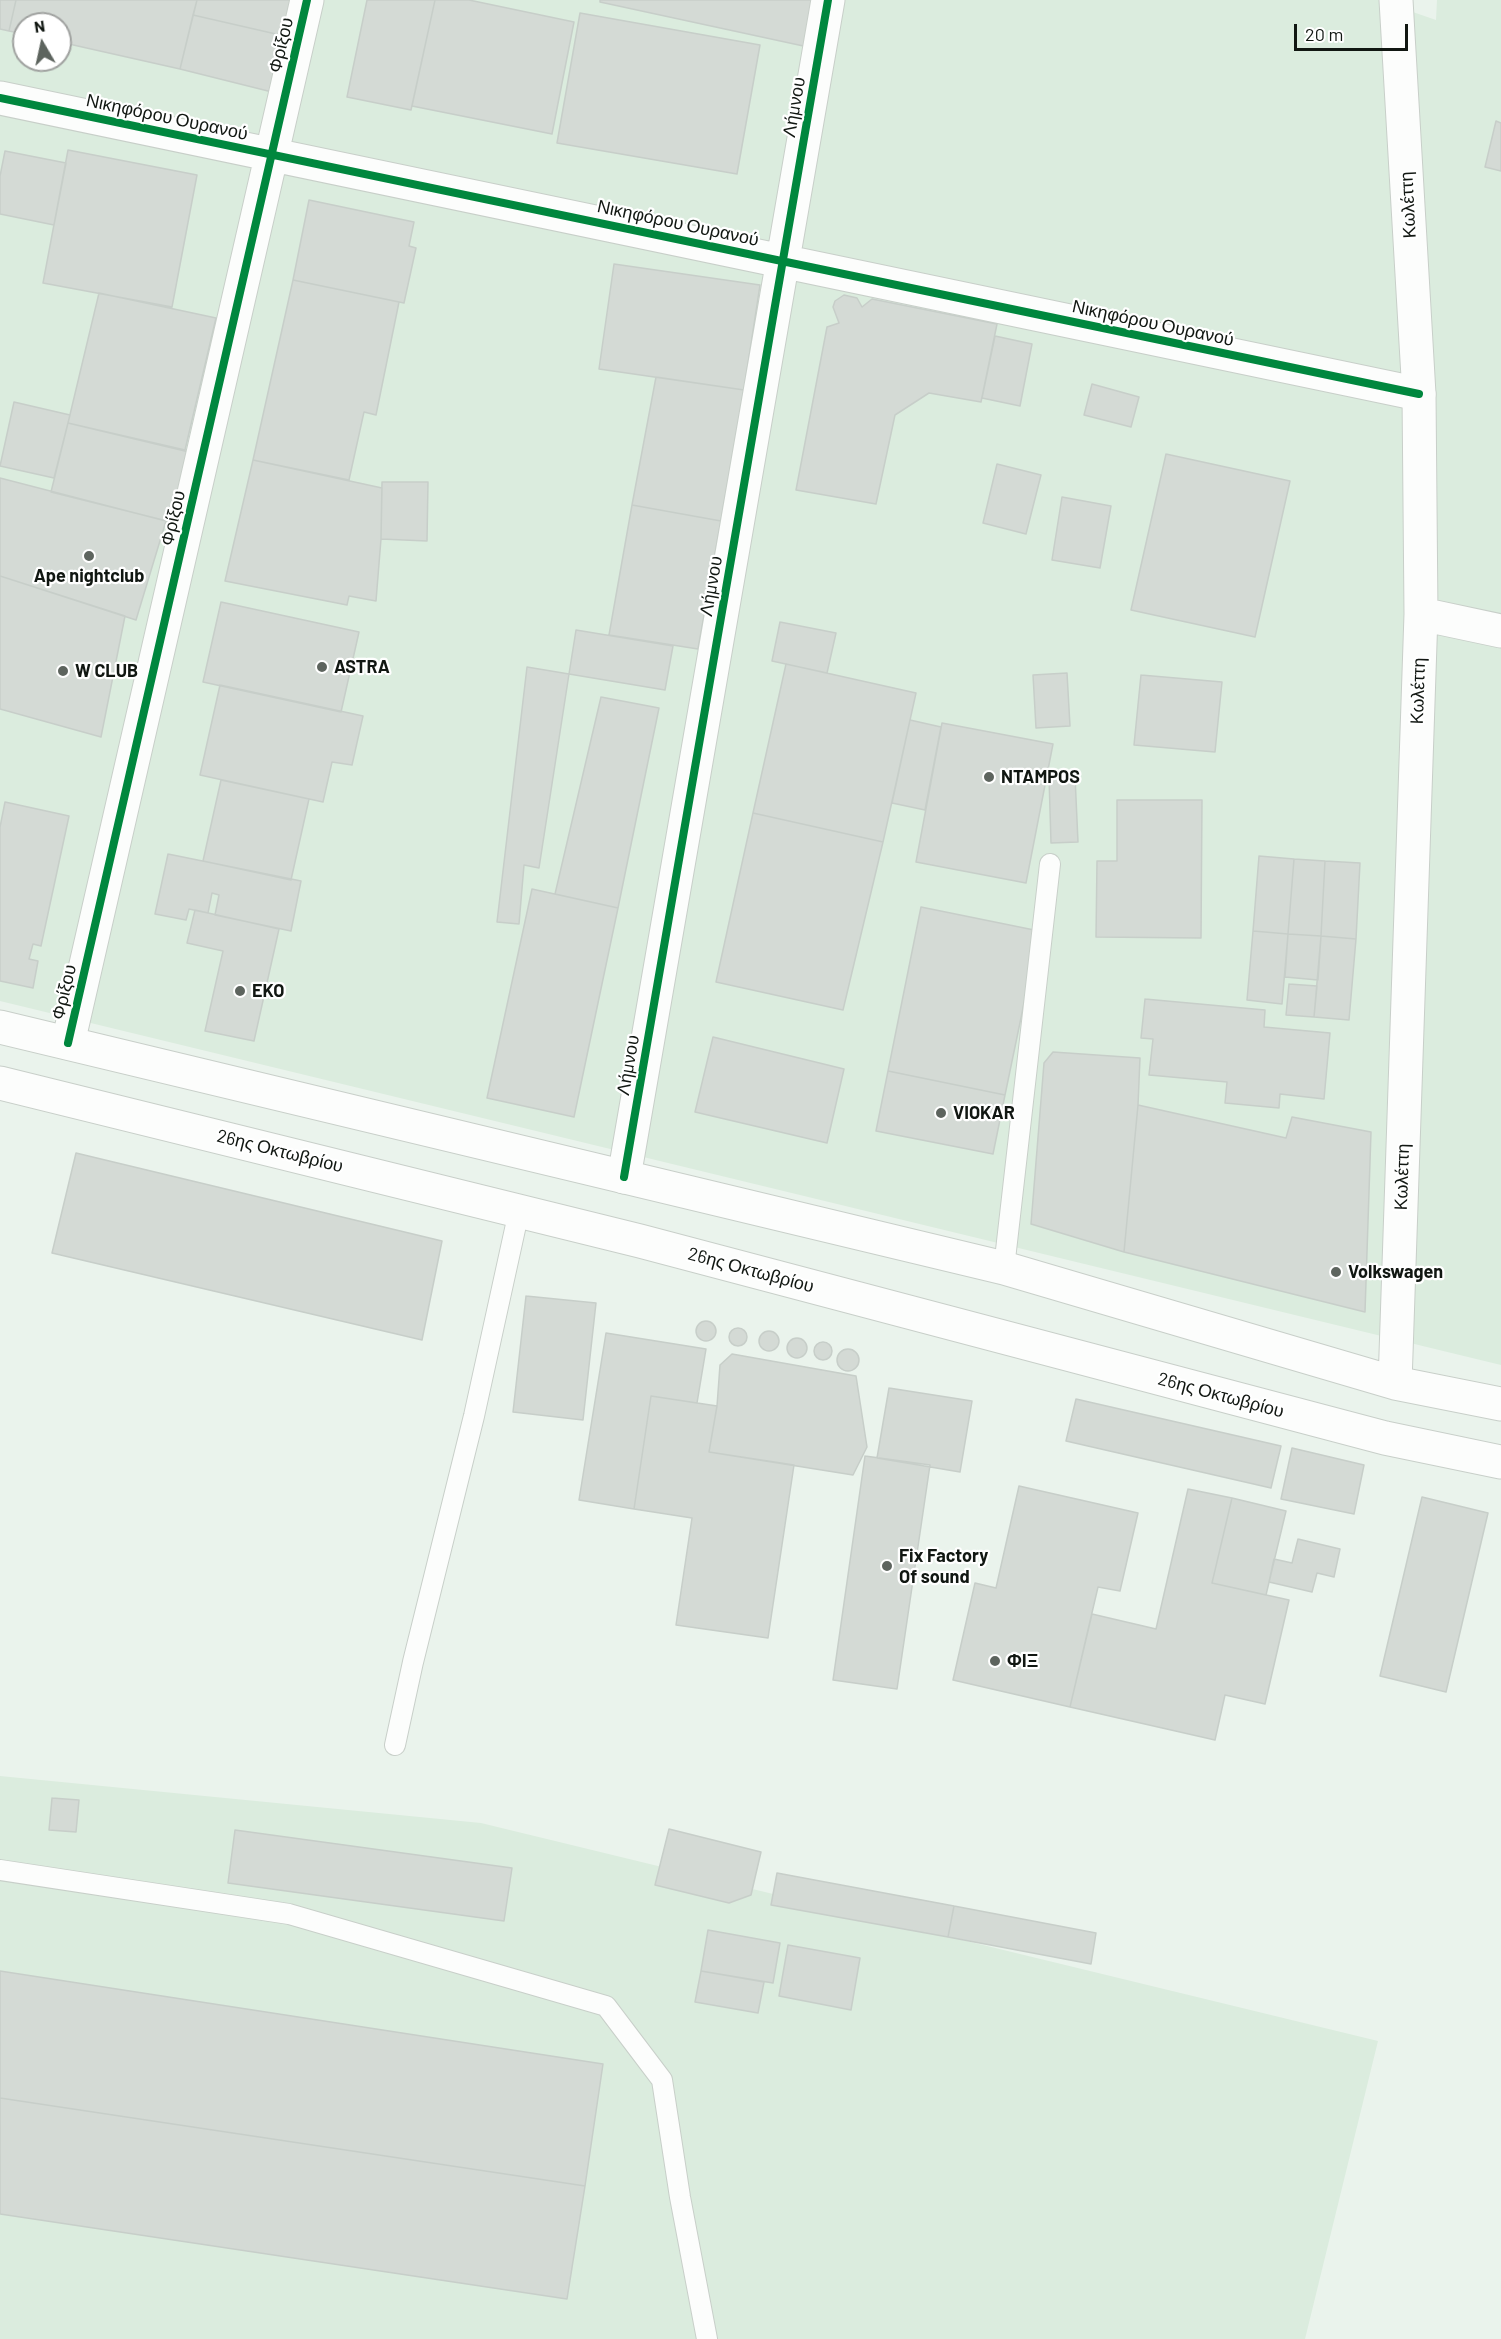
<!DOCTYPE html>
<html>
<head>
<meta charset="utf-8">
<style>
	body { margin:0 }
	#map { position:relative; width:1501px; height:2339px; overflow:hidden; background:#eaf3ec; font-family:Barlow,sans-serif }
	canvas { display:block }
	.north { position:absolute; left:12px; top:12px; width:60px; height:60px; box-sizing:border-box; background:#fff; border:2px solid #a0a2a0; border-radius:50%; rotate:351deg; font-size:16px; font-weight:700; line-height:24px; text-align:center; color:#111712 }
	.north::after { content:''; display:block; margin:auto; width:21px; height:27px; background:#5d645e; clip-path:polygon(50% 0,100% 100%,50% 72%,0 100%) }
	.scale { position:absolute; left:1294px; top:24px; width:114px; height:27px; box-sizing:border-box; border:3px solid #111712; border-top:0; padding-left:8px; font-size:18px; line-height:21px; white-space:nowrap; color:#111712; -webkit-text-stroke:4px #fff; paint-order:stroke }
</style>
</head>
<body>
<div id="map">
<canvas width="1501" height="2339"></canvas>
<div class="north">N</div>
<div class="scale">20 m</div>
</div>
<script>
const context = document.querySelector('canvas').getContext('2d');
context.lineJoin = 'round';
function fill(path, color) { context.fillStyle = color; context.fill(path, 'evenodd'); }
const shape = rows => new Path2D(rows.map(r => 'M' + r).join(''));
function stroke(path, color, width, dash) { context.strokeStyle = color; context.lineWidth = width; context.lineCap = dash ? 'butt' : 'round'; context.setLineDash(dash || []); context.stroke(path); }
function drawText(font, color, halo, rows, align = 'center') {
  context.font = font + ' Barlow,sans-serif'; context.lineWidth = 4.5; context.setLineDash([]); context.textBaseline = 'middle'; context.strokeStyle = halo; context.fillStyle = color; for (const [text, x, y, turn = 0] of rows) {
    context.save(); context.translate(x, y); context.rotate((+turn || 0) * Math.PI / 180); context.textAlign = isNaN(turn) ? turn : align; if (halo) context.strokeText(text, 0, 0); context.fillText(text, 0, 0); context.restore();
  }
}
fill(shape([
	[0,0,1378,0,1436,20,1437,0,1501,0,1501,1365,0,1001],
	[24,24,60,24,60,60,24,60],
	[0,1776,481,1823,1378,2041,1305,2339,0,2339]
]), '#dbecde');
const building = shape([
	[0,0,16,0,9,31,0,29,0,0],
	[16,0,197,0,180,69,60,42,60,24,24,24,24,34,9,31,16,0],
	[197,0,304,0,289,37,193,15,197,0],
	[367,0,435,0,411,110,347,97,367,0],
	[435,0,469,0,574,22,552,134,412,106,435,0],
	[600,0,815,0,808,47,600,2,600,0],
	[580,13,760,45,737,174,557,143,580,13],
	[193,15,289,37,276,93,180,69,193,15],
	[1496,121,1501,123,1501,171,1485,167,1496,121],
	[68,150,197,175,172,307,43,283,68,150],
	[5,151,66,163,54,225,0,214,0,176,5,151],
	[309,200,414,222,409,246,416,248,404,303,293,280,309,200],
	[614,264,760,285,744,390,599,369,614,264],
	[293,280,399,302,376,415,364,412,349,480,253,460,293,280],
	[99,293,216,318,185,450,68,423,99,293],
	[844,295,857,298,862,307,872,299,997,324,981,402,929,393,895,415,876,504,796,490,827,327,839,323,833,307,835,301,844,295],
	[995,336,1032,344,1020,406,982,398,995,336],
	[656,377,744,390,721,521,632,505,656,377],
	[1092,384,1139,397,1131,427,1084,415,1092,384],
	[14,402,70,415,54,478,0,466,14,402],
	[68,423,189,452,171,522,51,492,68,423],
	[1166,454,1290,481,1255,637,1131,610,1166,454],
	[253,460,382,488,381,539,376,601,349,596,347,605,225,581,253,460],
	[997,464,1041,475,1026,534,983,523,997,464],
	[0,478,166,521,136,620,0,576,0,478],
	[382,482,428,482,427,541,381,539,382,482],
	[1062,497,1111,506,1100,568,1052,560,1062,497],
	[632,505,721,521,698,649,609,635,632,505],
	[0,576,125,616,101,737,0,709,0,576],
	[221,602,359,632,341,712,203,682,221,602],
	[780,622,836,633,827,673,772,661,780,622],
	[576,630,673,646,665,690,569,674,576,630],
	[786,664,916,693,883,842,753,813,786,664],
	[527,667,569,674,539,868,524,865,519,924,497,922,527,667],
	[1067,673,1070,726,1036,728,1033,675,1067,673],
	[1141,675,1222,682,1215,752,1134,745,1141,675],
	[220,685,363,716,352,765,332,762,323,802,200,775,220,685],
	[601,697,659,708,618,908,555,894,601,697],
	[910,720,941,727,925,810,892,803,910,720],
	[942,723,1053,744,1026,883,916,862,942,723],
	[1075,776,1078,842,1051,843,1049,777,1075,776],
	[221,780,309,799,291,880,203,861,221,780],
	[1117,800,1202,800,1201,938,1096,937,1097,861,1117,861,1117,800],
	[5,802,69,816,41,946,33,944,29,959,38,961,33,988,0,981,0,827,5,802],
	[753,813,883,842,843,1010,716,982,753,813],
	[168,854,301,881,291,931,215,915,219,895,212,893,208,913,189,909,186,920,155,914,168,854],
	[1259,856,1294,859,1288,934,1253,931,1259,856],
	[1294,859,1325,861,1321,936,1288,934,1294,859],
	[1325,861,1360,863,1356,939,1321,936,1325,861],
	[532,889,618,908,574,1117,487,1098,532,889],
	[921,907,1039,931,1005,1095,888,1071,921,907],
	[195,910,279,929,254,1041,205,1031,223,951,187,943,195,910],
	[1253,931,1288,934,1282,1004,1247,1000,1253,931],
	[1288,934,1321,936,1318,980,1285,977,1288,934],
	[1321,936,1356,939,1349,1020,1314,1017,1321,936],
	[1289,984,1317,986,1314,1017,1286,1015,1289,984],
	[1145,999,1265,1010,1264,1027,1330,1033,1324,1099,1280,1094,1279,1108,1225,1103,1227,1082,1149,1075,1153,1039,1141,1038,1145,999],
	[713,1037,844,1069,827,1143,695,1112,713,1037],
	[1053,1052,1140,1058,1138,1105,1124,1252,1031,1224,1044,1063,1053,1052],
	[888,1071,1005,1095,993,1154,876,1131,888,1071],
	[1138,1105,1286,1138,1292,1117,1371,1132,1365,1312,1124,1252,1138,1105],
	[76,1153,442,1241,422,1340,52,1253,76,1153],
	[526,1296,596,1303,583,1420,513,1412,526,1296],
	'696 1331a10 10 0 1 1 20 0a10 10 0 1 1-20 0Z',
	'729 1337a9 9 0 1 1 18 0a9 9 0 1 1-18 0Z',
	'759 1341a10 10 0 1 1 20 0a10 10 0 1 1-20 0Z',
	[606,1333,706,1349,697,1403,651,1396,634,1509,579,1500,606,1333],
	'787 1348a10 10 0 1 1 20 0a10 10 0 1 1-20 0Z',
	'814 1351a9 9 0 1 1 18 0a9 9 0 1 1-18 0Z',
	'837 1360a11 11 0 1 1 22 0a11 11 0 1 1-22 0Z',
	[732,1354,856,1376,867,1447,853,1475,709,1452,717,1406,720,1365,732,1354],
	[889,1388,972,1401,960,1472,877,1458,889,1388],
	[651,1396,717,1406,709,1452,794,1465,768,1638,676,1625,692,1518,634,1509,651,1396],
	[1076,1399,1281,1446,1271,1488,1066,1441,1076,1399],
	[1292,1448,1364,1465,1354,1514,1281,1499,1292,1448],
	[865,1456,930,1465,897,1689,833,1680,865,1456],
	[1019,1486,1138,1513,1120,1591,1098,1587,1070,1707,953,1680,975,1583,996,1588,1019,1486],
	[1188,1489,1232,1498,1212,1583,1289,1600,1265,1704,1225,1695,1215,1740,1070,1707,1092,1614,1156,1629,1188,1489],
	[1422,1497,1488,1513,1446,1692,1380,1676,1422,1497],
	[1232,1498,1286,1511,1266,1595,1212,1583,1232,1498],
	[1298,1539,1340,1549,1334,1577,1317,1573,1312,1592,1269,1582,1274,1559,1292,1563,1298,1539],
	[52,1798,79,1800,76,1832,49,1830,52,1798],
	[669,1829,761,1852,751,1895,729,1903,655,1885,669,1829],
	[235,1830,512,1868,504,1921,228,1883,235,1830],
	[777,1873,954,1906,948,1937,771,1905,777,1873],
	[954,1906,1096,1933,1091,1964,948,1937,954,1906],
	[708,1930,780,1943,773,1983,701,1971,708,1930],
	[788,1945,860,1958,851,2010,779,1996,788,1945],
	[0,1971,603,2064,585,2186,0,2098,0,1971],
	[701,1971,764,1982,758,2013,695,2002,701,1971],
	[0,2098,585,2186,567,2299,0,2214,0,2098]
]);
fill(building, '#d4dad5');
stroke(building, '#c7cec9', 1.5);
const service = shape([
	[1004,1268,1050,864],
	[395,1745,413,1662,474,1416,519,1211],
	[0,1870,289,1914,606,2006,662,2080,680,2197,707,2339]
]);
const minor = shape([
	[0,98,1419,394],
	[68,1043,307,0],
	[624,1177,828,0]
]);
const secondary = shape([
	[1421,614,1501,631],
	[0,1027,1004,1268,1395,1383,1501,1404],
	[0,1083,640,1241,1385,1438,1501,1462],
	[1395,1383,1421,614,1419,394,1396,0]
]);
stroke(service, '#c8cfc9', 22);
stroke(minor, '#c8cfc9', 35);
stroke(secondary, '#c8cfc9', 35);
stroke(service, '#fcfdfc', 20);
stroke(minor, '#fcfdfc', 33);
stroke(secondary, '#fcfdfc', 33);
stroke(shape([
	[0,98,1419,394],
	[68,1043,307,0],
	[624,1177,828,0]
]), '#00873e', 8);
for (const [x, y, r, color] of [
	[89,556,6,"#5d645e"],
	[322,667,6,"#5d645e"],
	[63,671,6,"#5d645e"],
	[989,777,6,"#5d645e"],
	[240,991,6,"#5d645e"],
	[941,1113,6,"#5d645e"],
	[1336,1272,6,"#5d645e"],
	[887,1566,6,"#5d645e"],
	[995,1661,6,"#5d645e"]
]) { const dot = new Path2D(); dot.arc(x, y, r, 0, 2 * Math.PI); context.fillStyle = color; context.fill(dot); stroke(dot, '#fff', 2); }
drawText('18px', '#111712', '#fff', [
	["Φρίξου",281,45,-77],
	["Λήμνου",794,107,-80],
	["Νικηφόρου Ουρανού",167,117,12],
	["Κωλέττη",1408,205,-93],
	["Νικηφόρου Ουρανού",678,223,12],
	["Νικηφόρου Ουρανού",1153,323,12],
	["Φρίξου",173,518,-77],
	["Λήμνου",711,586,-80],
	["Κωλέττη",1418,691,-88],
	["Φρίξου",64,992,-77],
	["Λήμνου",628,1065,-80],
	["26ης Οκτωβρίου",280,1151,14],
	["Κωλέττη",1402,1177,-88],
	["26ης Οκτωβρίου",751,1270,15],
	["26ης Οκτωβρίου",1221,1395,15]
]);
drawText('bold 18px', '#111712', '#fff', [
	["Ape nightclub",89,576,"center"],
	["ASTRA",334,667],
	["W CLUB",75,671],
	["NTAMPOS",1001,777],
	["EKO",252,991],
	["VIOKAR",953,1113],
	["Volkswagen",1348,1272],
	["Fix Factory",899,1556],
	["Of sound",899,1577],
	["ΦΙΞ",1007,1661]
], 'left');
</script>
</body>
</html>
